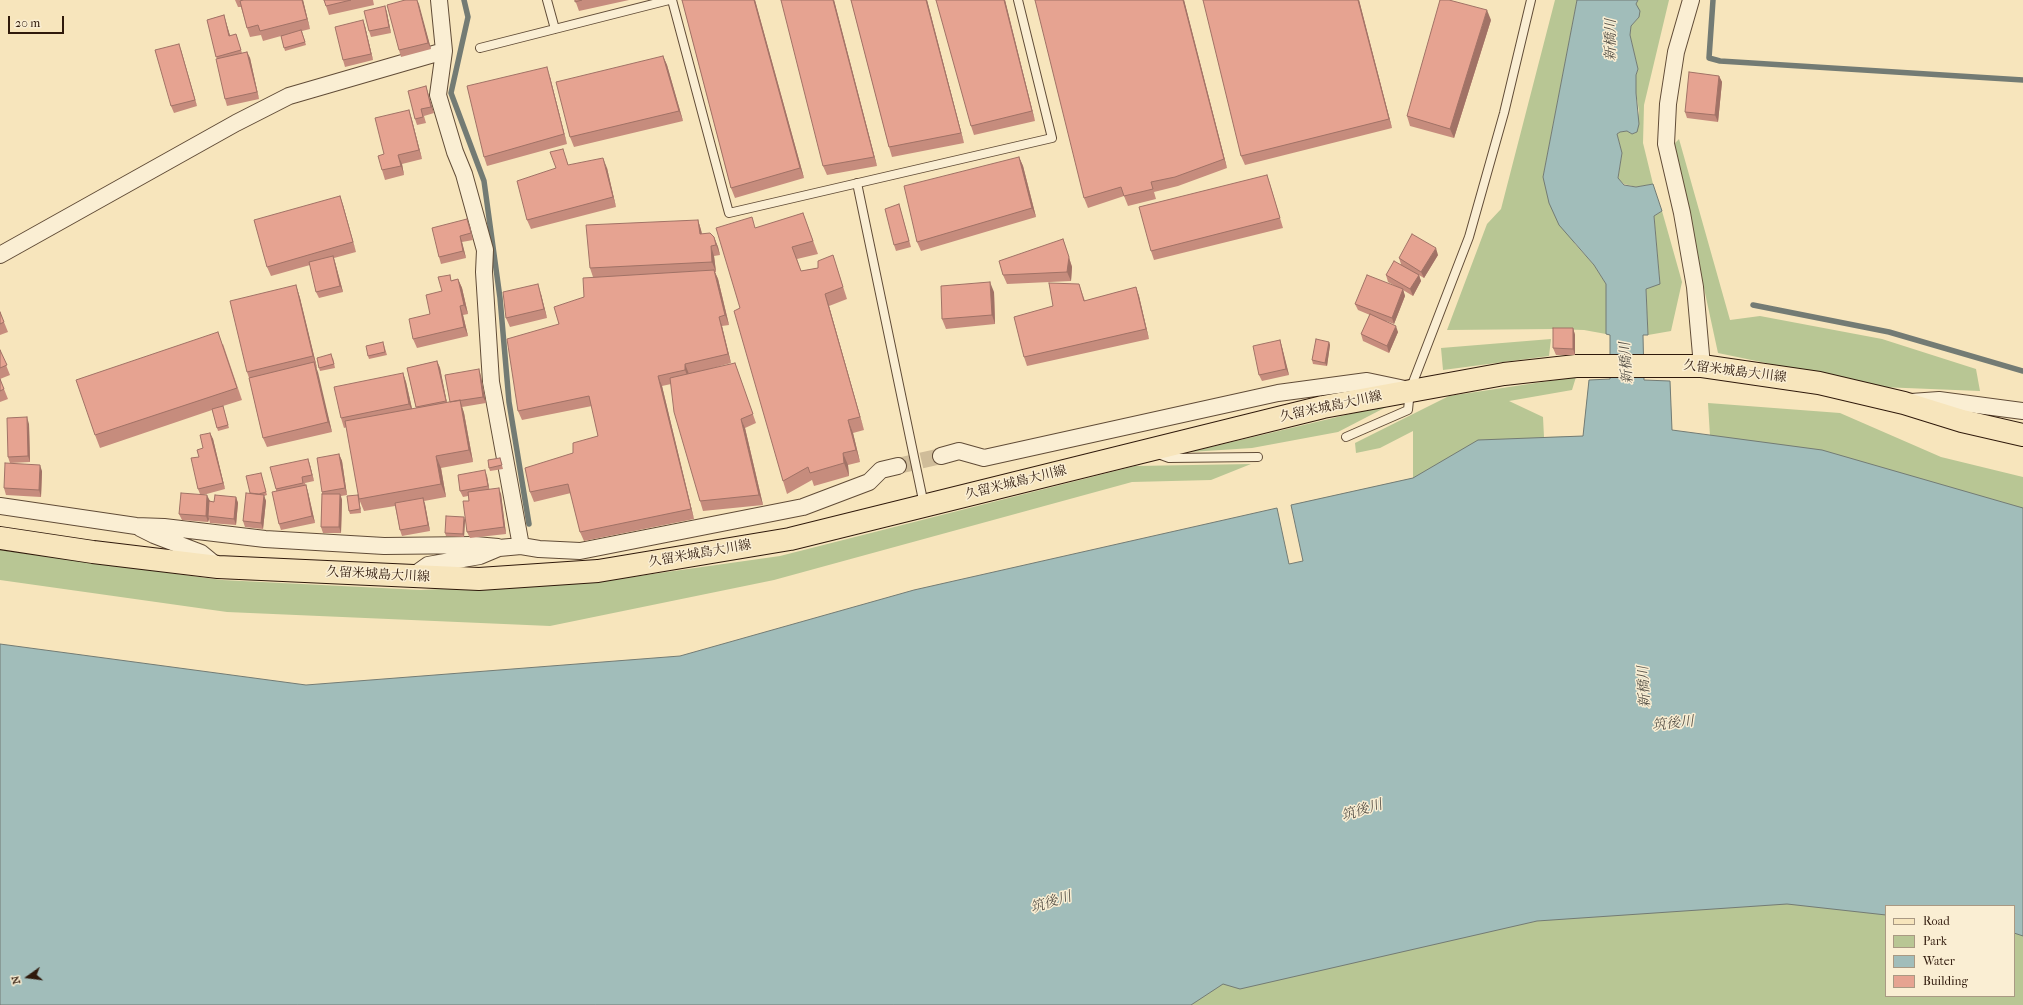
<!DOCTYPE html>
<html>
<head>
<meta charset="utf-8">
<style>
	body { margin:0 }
	#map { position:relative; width:2023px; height:1005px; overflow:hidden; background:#f7e5bc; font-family:"IM FELL French Canon",serif }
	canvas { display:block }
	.legend { position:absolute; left:1885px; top:905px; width:130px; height:92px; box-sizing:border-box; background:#faeed3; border:1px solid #a99983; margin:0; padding:5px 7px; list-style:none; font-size:12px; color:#2f190b }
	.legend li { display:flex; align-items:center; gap:8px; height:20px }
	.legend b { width:20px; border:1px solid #a99983 }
	.north { position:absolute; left:8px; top:957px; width:40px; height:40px; -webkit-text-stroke:3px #faeed3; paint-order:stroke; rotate:256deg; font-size:11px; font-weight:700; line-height:16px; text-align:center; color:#2f190b }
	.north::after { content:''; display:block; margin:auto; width:14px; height:18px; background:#2f190b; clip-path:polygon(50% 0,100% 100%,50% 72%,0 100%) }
	.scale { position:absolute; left:8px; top:16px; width:56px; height:18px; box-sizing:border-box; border:2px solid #2f190b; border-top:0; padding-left:5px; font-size:12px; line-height:14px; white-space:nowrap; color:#2f190b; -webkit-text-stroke:3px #faeed3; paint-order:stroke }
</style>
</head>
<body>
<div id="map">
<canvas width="2023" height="1005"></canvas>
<ul class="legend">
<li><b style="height:5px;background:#f7e5bc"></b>Road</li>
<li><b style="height:11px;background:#b8c694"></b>Park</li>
<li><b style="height:11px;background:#a1bdba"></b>Water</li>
<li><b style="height:11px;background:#e6a391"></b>Building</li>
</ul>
<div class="north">N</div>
<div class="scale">20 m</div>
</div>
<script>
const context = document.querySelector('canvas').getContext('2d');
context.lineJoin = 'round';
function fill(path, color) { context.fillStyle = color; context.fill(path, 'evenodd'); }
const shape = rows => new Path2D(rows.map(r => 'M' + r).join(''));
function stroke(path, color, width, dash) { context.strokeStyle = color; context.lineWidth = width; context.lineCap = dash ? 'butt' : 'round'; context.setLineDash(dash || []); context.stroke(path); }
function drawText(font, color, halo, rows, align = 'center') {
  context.font = font + ' "IM FELL French Canon","Noto Serif JP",serif'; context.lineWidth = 3; context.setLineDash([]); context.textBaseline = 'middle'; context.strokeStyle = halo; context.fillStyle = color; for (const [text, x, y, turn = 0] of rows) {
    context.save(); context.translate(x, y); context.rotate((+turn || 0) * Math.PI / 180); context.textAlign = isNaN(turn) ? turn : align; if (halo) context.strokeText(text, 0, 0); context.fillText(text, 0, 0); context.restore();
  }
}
fill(shape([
	[1555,0,1577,0,1543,177,1575,244,1594,265,1606,284,1606,334,1584,330,1554,329,1447,330,1487,224,1501,209],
	[1638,0,1669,0,1644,105,1643,143,1653,184,1636,187,1624,184,1618,179,1622,153,1617,134,1620,132,1627,131,1632,134,1637,132,1639,111,1636,93,1636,75,1638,69,1630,35,1631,26,1639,17,1636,4],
	[1679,139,1730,320,1760,316,1882,339,1976,369,1980,391,1881,387,1718,353,1673,145],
	[1662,211,1682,282,1671,331,1648,335,1646,289,1660,283,1654,216],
	[1551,339,1549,356,1443,370,1441,348],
	[1576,377,1572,390,1509,401,1543,417,1544,437,1583,436,1589,380,1594,452,1291,505,1413,478,1413,431,1380,448,1356,453,1355,443,1449,396],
	[1670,381,1672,431,1710,436,1708,403,1840,413,1941,457,2023,477,2023,530,1648,430],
	[1392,404,1338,432,1252,448,1190,452],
	[1251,464,1211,480,1132,482,774,580,550,626,227,612,0,580,0,550,222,580,421,590,603,581,780,556,1135,466],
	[1703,889,1886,906,1886,996,2014,996,2014,916,2023,918,2023,1005,1171,1005,1206,984]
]), '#b8c694');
const water = shape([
	[1577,0,1638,0,1636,4,1640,11,1639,17,1631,26,1630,35,1638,69,1636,75,1636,93,1639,124,1637,132,1632,134,1627,131,1620,132,1617,134,1622,153,1618,178,1624,185,1636,187,1653,184,1662,211,1654,216,1660,284,1646,289,1648,335,1643,335,1644,380,1670,381,1672,430,1822,450,2023,508,2023,936,2014,933,2014,906,1886,906,1886,915,1787,904,1537,921,1240,989,1223,984,1191,1005,0,1005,0,644,306,685,680,656,914,590,1277,508,1289,564,1303,561,1291,505,1413,478,1478,440,1583,436,1589,380,1610,379,1610,335,1606,334,1606,284,1594,265,1559,225,1549,203,1543,177,1577,0]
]);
fill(water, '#a1bdba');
stroke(water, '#737b74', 1);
stroke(shape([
	[464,0,468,17,451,93,484,181,500,298,509,402,529,524],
	[1713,0,1709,58,1720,61,2023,80],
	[1753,305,1889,332,2023,371]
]), '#737b74', 5.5);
stroke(shape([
	[898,466,941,456]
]), '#cfbc99', 16, [16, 8]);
const service = shape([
	[547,0,555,29],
	[672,0,729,213,1052,138,1018,0],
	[480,48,669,0],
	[857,183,924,505],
	[1346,437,1408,410,1410,390,1469,237,1504,113,1531,0],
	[1158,454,1169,458,1258,457]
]);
const minor = shape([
	[1691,0,1676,52,1668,104,1666,144,1682,213,1695,287,1702,366],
	[0,255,236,123,289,96,444,51],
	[1911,402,1939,400,2023,411],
	[941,456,959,451,984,458,1278,393,1367,381,1405,389],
	[0,506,136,526,164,527,265,539,384,546,475,545,498,547],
	[140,528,154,535,201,553,218,567],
	[521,546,539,549,580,551,803,507,869,482,881,470,898,466],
	[411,577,428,565,480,556,499,548,521,546,491,382,484,272,485,250,464,174,455,152,438,95,444,51,439,0]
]);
const primary = shape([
	[0,538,93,552,218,567,479,579,598,571,790,539,1323,407,1504,374,1576,366,1702,366,1819,383,1904,403,1962,421,2023,435]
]);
stroke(service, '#614c37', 10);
stroke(minor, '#614c37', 18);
stroke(primary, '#2f190b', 24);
stroke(service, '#faeed3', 8);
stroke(minor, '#faeed3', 16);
stroke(primary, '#f7e5bc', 22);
fill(shape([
	[235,0,303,0,310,29,302,31,306,45,285,51,281,36,263,41,261,35,250,37,247,28,241,7,238,7],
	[324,0,373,0,374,5,329,15],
	[417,0,431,49,401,57,399,50],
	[575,0,629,0,579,11],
	[682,0,755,0,804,178,735,198,731,188],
	[834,0,877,166,827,175,823,166],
	[851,0,927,0,964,143,892,157,889,147],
	[1005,0,1035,121,974,135,971,126],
	[1184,0,1227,168,1178,186,1154,192,1156,199,1128,206,1124,196,1088,208,1084,198],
	[1359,0,1392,128,1245,165,1241,156],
	[385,6,387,13,391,33,371,37,369,31],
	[224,15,230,36,236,34,242,53,247,52,250,58,259,99,227,106,225,99,217,59,207,20],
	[363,20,365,26,373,60,345,67,343,60],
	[1491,20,1454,138,1410,126,1407,116],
	[181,50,197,106,174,113,171,106],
	[663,56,667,65,683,121,574,147,570,137],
	[1719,76,1722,82,1718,122,1687,118,1685,112],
	[550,77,567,144,487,166,484,157],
	[426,86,428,93,434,113,424,116,426,123,417,125,415,119],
	[409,110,412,120,422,159,402,164,404,175,385,180,382,170,384,154],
	[1019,157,1023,166,1036,217,921,251,917,242],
	[566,158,568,165,607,168,616,207,531,229,527,220,556,168],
	[1267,175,1270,184,1283,228,1154,260,1151,251],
	[340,196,343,205,356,252,334,258,343,292,319,298,316,292,310,265,271,276,267,267],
	[899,204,911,247,896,251,894,245],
	[803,213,818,254,797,259,801,271,818,268,833,255,847,299,829,306,864,430,853,433,860,462,848,465,849,476,814,486,812,480,787,494,783,481,740,308,756,228],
	[698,220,701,230,702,234,714,237,718,247,720,255,714,256,716,272,715,272,718,279,729,325,722,326,731,363,713,368,735,363,756,423,745,428,763,505,703,511,700,501,671,384,662,386,694,519,584,541,580,532,571,493,534,502,530,492,573,453,598,436,592,406,522,420,518,411,559,324,584,297,593,277,590,268],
	[470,226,473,240,462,242,466,258,441,264,439,257],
	[1063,239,1072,267,1071,281,1007,284,1003,275],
	[1438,255,1424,278,1419,275,1421,281,1413,296,1403,290,1405,296,1394,324,1386,321,1398,332,1389,353,1363,341,1361,334,1370,315,1358,310,1355,304,1399,288,1388,282,1386,275,1401,264,1399,258],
	[458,279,462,288,468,314,463,315,468,336,417,348,413,339,430,314,442,291,452,280],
	[1079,284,1085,301,1136,287,1139,296,1149,339,1027,366,1024,357,1053,306],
	[296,285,300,298,317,368,316,369,332,432,267,447,263,438,249,378,247,372],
	[994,292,995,324,946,329,942,319],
	[541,294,547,318,510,327,506,318],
	[0,312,8,332,0,335],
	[1573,328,1575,335,1575,355,1556,355,1553,348],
	[1280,340,1282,347,1289,375,1262,381,1259,375],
	[1329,342,1330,345,1327,366,1313,364,1312,360],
	[223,344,242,400,223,406,229,428,218,431,212,410,100,448,95,435],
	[384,345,387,355,369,359,368,356],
	[0,350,10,375,0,379],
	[333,358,335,368,320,371,319,368],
	[437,361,440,368,447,403,450,402,481,376,486,403,462,407,464,413,473,462,441,468,446,497,424,501,425,504,430,531,402,536,400,530,395,506,364,511,359,499,347,427,344,428,341,418,403,373,406,382,412,409,416,408,407,368],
	[0,379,8,399,0,402],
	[29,424,30,462,10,463,8,457],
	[210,433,213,439,225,489,203,495,210,501,214,502,236,497,238,503,236,525,210,523,209,519,208,522,182,520,179,514,200,494,198,489,199,457,203,448],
	[339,454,342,461,347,495,341,496,342,500,341,533,323,533,321,527,322,494,322,492],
	[500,458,503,469,490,471,489,468],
	[308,459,310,465,314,481,305,483,308,492,315,523,281,530,279,524,276,491,276,489],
	[42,471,41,497,6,495,4,488],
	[261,473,267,495,264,496,266,501,263,529,245,527,243,521,250,493],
	[487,476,489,489,501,494,506,534,470,538,467,532,469,501,468,496,463,497,460,491],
	[358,495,359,498,361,513,350,514,349,511],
	[465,520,464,537,446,536,445,533]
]), '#c68c7d');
fill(shape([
	[302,0,303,0,310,29,307,19],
	[417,0,419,4,431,49,428,43],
	[754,0,755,0,804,178,800,168],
	[833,0,834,0,877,166,874,157],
	[926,0,927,0,964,143,961,133],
	[1004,0,1005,0,1035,121,1032,111],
	[1183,0,1184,0,1227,168,1224,159],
	[1358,0,1359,0,1392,128,1389,119],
	[385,6,387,13,391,33,389,27],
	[1487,10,1491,20,1454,138,1450,129],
	[224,15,226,22,232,42,229,36],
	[363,20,365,26,373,60,371,54],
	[179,44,181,50,197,106,195,100],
	[247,52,250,58,259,99,257,92],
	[663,56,667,65,683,121,679,111],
	[547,67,550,77,567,144,564,134],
	[1719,76,1722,82,1718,122,1715,115],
	[426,86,428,93,434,113,431,107],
	[409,110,412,120,422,159,419,150],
	[398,155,402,164,404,175,401,166],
	[1019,157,1023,166,1036,217,1032,208],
	[603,158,607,168,616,207,613,197],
	[340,196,343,205,356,252,353,242],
	[467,219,470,226,473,240],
	[698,220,701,230,704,244,700,234],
	[460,236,462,242,466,258,463,251],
	[714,237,718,247,720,255,716,245],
	[1063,239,1072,267,1071,281,1067,272],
	[711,246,714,256,716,272,712,262],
	[1436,248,1438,255,1424,278,1421,272],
	[333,256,335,262,343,292,340,286],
	[714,270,718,279,729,325,725,315],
	[1419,275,1421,281,1413,296,1410,289],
	[458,279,462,288,468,314,464,305],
	[990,282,994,292,995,324,992,315],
	[538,284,541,294,547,318,544,309],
	[296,285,300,298,317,368,313,356],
	[1136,287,1139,296,1149,339,1146,329],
	[1403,289,1405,296,1394,324,1392,318],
	[825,294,829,306,864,430,860,417],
	[460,306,463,315,468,336,464,327],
	[719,317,722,326,731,363,728,354],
	[1396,326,1398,332,1389,353,1387,346],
	[1573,328,1575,335,1575,355,1573,349],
	[1280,340,1282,347,1289,375,1286,369],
	[1329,342,1330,345,1327,366,1325,363],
	[437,361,440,368,448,408,446,401],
	[314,362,318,372,332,432,328,422],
	[685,364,689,374,689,380,685,370],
	[479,369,481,376,486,403,483,397],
	[403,373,406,382,413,413,409,404],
	[658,376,662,386,694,519,691,509],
	[460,400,464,413,473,462,469,450],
	[27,417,29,424,30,462,28,456],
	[741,419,745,428,763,505,759,495],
	[848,420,853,433,860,462,856,450],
	[210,433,213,439,225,489,223,483],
	[843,453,848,465,849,476,844,463],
	[339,454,342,461,347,495,345,488],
	[436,456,441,468,446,497,441,484],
	[308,459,310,465,314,481,312,475],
	[40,465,42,471,41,497,39,490],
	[485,470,487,476,490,493,488,486],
	[306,485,308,492,315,523,312,516],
	[499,488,501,494,506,534,504,527],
	[340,494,342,500,341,533,339,527],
	[207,495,210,501,208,516,209,519,208,522,206,516],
	[264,495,266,501,263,529,261,523],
	[358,495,359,498,361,513,360,509],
	[236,497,238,503,236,525,234,519],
	[423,498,425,504,430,531,428,525],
	[464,517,465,520,464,537,463,534]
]), '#a17266');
const building = shape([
	[243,0,302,0,307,19,260,31,258,25,247,28,240,1,243,0],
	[324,0,351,0,326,6,324,0],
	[405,0,417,0,428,43,399,50,387,5,405,0],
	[575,0,582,0,575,2,575,0],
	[682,0,754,0,800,168,731,188,682,0],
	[781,0,833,0,874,157,823,166,781,0],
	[851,0,926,0,961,133,889,147,851,0],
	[936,0,1004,0,1032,111,971,126,936,0],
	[1035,0,1183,0,1224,159,1175,177,1151,182,1153,189,1124,196,1121,187,1084,198,1035,0],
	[1203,0,1358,0,1389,119,1241,156,1203,0],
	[1440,0,1449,0,1487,10,1450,129,1407,116,1440,0],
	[385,6,389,27,369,31,364,11,385,6],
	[224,15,229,36,236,34,241,50,216,57,207,20,224,15],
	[363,20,371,54,343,60,335,27,363,20],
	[301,30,305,42,284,48,281,36,301,30],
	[179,44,195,100,171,106,155,50,179,44],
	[247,52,257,92,225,99,216,59,247,52],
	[663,56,679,111,570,137,556,82,663,56],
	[547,67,564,134,484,157,467,86,547,67],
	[1689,72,1719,76,1715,115,1685,112,1689,72],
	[426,86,431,107,421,109,423,117,415,119,408,91,426,86],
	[409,110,419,150,398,155,401,166,382,170,378,156,384,154,375,118,409,110],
	[563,149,568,165,603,158,613,197,527,220,517,181,556,168,550,152,563,149],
	[1019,157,1032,208,917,242,904,186,1019,157],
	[1267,175,1280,218,1151,251,1139,207,1267,175],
	[340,196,353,242,267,267,254,220,340,196],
	[899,204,909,241,894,245,885,209,899,204],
	[803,213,813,241,792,247,801,271,818,268,818,261,833,255,843,287,825,294,860,417,848,420,856,450,843,453,844,463,810,473,808,467,783,481,734,311,740,308,716,228,752,217,755,228,803,213],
	[467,219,471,233,460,236,463,251,439,257,432,228,467,219],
	[698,220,700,234,710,233,714,237,716,245,711,246,712,262,590,268,586,225,698,220],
	[1412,234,1436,248,1421,272,1399,258,1412,234],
	[1063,239,1069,257,1067,272,1003,275,999,261,1063,239],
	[333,256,340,286,316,292,309,262,333,256],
	[1394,261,1419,275,1410,289,1386,275,1394,261],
	[714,270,725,315,719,317,728,354,685,364,685,370,658,376,691,509,580,532,568,484,530,492,525,468,573,453,573,443,598,436,589,396,518,411,507,339,559,324,554,307,584,297,583,278,714,270],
	[450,275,451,281,458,279,464,305,460,306,464,327,413,339,409,319,430,314,426,295,442,291,438,277,450,275],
	[1367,275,1403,289,1392,318,1355,304,1367,275],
	[990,282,992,315,942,319,941,286,990,282],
	[1049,283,1079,284,1084,301,1136,287,1146,329,1024,357,1014,317,1053,306,1049,283],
	[538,284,544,309,506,318,503,292,538,284],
	[296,285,313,356,247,372,230,301,296,285],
	[0,312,4,322,0,324,0,312],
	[1370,314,1396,326,1387,346,1361,334,1370,314],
	[1553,328,1573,328,1573,349,1553,348,1553,328],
	[218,332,237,388,95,435,76,380,218,332],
	[1316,339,1329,342,1325,363,1312,360,1316,339],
	[1280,340,1286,369,1259,375,1253,346,1280,340],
	[383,342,385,352,368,356,366,346,383,342],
	[0,350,7,365,0,368,0,350],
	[331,354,334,364,319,368,317,358,331,354],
	[437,361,446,401,416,407,407,368,437,361],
	[314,362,328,422,263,438,249,378,314,362],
	[735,363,753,414,741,419,759,495,700,501,674,412,670,378,735,363],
	[479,369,483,397,450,402,445,375,479,369],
	[403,373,409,404,341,418,334,387,403,373],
	[0,379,4,389,0,391,0,379],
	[460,400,469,450,436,456,441,484,359,499,345,421,460,400],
	[223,406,228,425,217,428,212,409,223,406],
	[27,417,28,456,8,457,7,418,27,417],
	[210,433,223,483,198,489,191,458,199,457,197,450,203,448,200,435,210,433],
	[339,454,345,488,322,492,317,458,339,454],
	[500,458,502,465,489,468,488,460,500,458],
	[308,459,312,475,302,477,303,483,276,489,270,467,308,459],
	[5,463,40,465,39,490,4,488,5,463],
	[485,470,488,486,460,491,458,475,485,470],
	[261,473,266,492,259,494,250,493,246,476,261,473],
	[306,485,312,516,279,524,272,492,306,485],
	[499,488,504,527,467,532,463,501,469,501,468,492,499,488],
	[181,493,207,495,206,516,179,514,181,493],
	[246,493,264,495,261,523,243,521,246,493],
	[322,494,340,494,339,527,321,527,322,494],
	[215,495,236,497,234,519,208,516,209,501,214,502,215,495],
	[358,495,360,509,349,511,347,496,358,495],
	[423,498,428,525,400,530,395,503,423,498],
	[446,516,464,517,463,534,445,533,446,516]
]);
fill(building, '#e6a391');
stroke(building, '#a17266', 1);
drawText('13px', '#2f190b', '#faeed3', [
	["久留米城島大川線",1735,372,7],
	["久留米城島大川線",1331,407,-12],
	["久留米城島大川線",1016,483,-14],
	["久留米城島大川線",700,554,-10],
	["久留米城島大川線",378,575,3]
]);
drawText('italic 14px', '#575248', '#faeed3', [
	["新橋川",1612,40,-90],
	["新橋川",1627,363,-94],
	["新橋川",1645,687,-93],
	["筑後川",1673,724,-6],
	["筑後川",1362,811,-17],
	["筑後川",1051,903,-17]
]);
</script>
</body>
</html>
